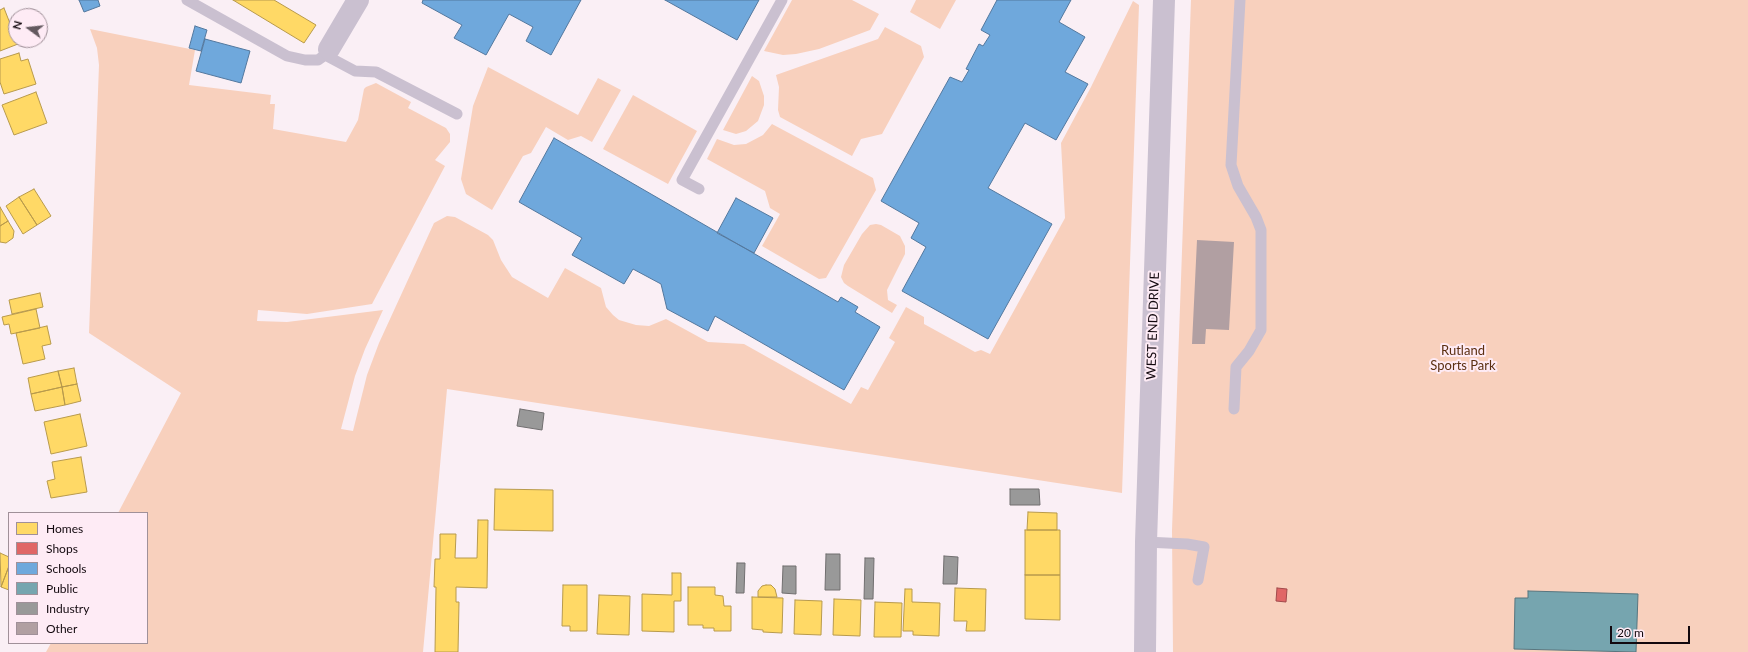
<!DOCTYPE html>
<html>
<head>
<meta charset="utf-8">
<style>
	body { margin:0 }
	#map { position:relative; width:1748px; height:652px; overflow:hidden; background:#faeff5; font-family:Lato,sans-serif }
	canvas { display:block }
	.legend { position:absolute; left:8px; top:512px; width:140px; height:132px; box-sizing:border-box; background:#feebf5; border:1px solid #a09099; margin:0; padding:5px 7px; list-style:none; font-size:12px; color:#12080e }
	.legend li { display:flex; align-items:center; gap:8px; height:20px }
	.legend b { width:20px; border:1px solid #a09099 }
	.north { position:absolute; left:8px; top:8px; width:40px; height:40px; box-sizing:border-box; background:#feebf5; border:1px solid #a09099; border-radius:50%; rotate:285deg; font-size:11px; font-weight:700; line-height:16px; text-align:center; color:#12080e }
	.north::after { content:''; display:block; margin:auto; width:14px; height:18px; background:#63595f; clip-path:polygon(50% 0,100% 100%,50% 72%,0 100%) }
	.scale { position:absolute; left:1610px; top:626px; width:80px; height:18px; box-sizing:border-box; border:2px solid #12080e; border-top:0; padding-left:5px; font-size:12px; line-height:14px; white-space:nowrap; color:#12080e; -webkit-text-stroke:3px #feebf5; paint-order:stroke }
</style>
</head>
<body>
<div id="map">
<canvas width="1748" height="652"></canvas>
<ul class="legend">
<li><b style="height:11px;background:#ffd966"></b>Homes</li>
<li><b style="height:11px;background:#e06666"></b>Shops</li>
<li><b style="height:11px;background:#6fa8dc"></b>Schools</li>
<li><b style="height:11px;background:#76a5af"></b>Public</li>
<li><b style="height:11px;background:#999"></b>Industry</li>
<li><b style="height:11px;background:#b19fa2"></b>Other</li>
</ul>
<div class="north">N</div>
<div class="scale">20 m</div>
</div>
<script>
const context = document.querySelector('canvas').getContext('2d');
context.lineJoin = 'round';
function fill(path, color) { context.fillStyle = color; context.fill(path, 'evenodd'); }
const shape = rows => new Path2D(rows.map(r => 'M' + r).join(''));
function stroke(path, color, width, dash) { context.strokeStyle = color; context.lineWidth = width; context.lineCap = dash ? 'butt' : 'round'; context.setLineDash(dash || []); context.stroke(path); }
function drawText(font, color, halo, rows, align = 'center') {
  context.font = font + ' Lato,sans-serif'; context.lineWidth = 4; context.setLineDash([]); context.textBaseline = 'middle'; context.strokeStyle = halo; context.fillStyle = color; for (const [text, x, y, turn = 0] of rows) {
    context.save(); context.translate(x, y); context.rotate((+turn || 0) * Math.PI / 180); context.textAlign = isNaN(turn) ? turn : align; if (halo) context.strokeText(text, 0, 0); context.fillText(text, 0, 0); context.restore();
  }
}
fill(shape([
	[792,0,852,0,879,14,870,30,819,49,796,54,783,55,764,51],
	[916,0,956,0,940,29,910,12],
	[1191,0,1748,0,1748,652,1173,652,1172,530],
	[1133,1,1139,5,1122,493,447,389,423,652,46,652,51,643,147,643,147,513,118,513,181,393,89,333,99,65,97,48,90,29,195,50,189,85,271,95,270,104,275,104,273,129,346,142,358,120,364,89,366,87,376,83,411,102,408,108,446,128,450,134,450,142,435,160,445,166,372,304,307,314,258,310,257,321,287,322,383,310,365,349,355,376,341,429,353,431,367,375,379,343,434,223,447,216,455,217,488,235,493,240,501,260,512,277,548,298,565,268,601,288,606,307,613,315,619,320,636,325,649,326,666,319,708,342,744,344,851,404,861,387,868,390,895,342,889,338,906,307,924,317,924,324,975,352,981,350,990,354,1065,218,1061,143,1091,87],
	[885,27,921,46,924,57,882,134,861,139,852,156,780,117,778,110,779,87,776,75,878,39],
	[488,67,578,115,598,78,621,90,592,142,581,136,568,140,546,127,531,153,523,156,492,210,466,194,461,179,473,106],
	[752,76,759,81,764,96,764,105,758,121,746,131,736,134,723,130],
	[633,95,697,131,668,184,603,149],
	[772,124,873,178,876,190,826,278,819,279,762,246,780,214,770,208,765,191,707,159,717,139,734,145,746,144,763,135],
	[876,224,881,225,900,236,905,246,905,254,887,290,888,300,897,305,892,313,848,286,844,283,841,277,844,265,862,234,870,225]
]), '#f8d0bd');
const homes = shape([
	[233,0,274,0,316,25,304,43,233,0],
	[4,8,18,44,0,51,0,10,4,8],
	[19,53,21,61,28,59,36,84,4,94,0,82,0,59,19,53],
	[36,92,47,123,14,135,2,105,36,92],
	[34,189,51,216,37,225,19,197,34,189],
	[19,197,37,225,23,234,6,206,19,197],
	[0,207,8,221,0,226,0,207],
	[8,221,14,231,13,238,6,243,0,242,0,226,8,221],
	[40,293,43,307,12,314,9,300,40,293],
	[36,309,40,328,11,334,9,324,4,325,2,317,36,309],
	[47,326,51,344,42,346,45,359,23,364,16,333,47,326],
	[74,368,77,384,62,387,58,371,74,368],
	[58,371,62,387,31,394,28,378,58,371],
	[77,384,81,401,65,405,62,387,77,384],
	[62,387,65,405,35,411,31,394,62,387],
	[80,414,87,446,51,454,44,422,80,414],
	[81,457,87,492,51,498,47,481,55,479,52,462,81,457],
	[495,489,553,490,553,531,494,530,495,489],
	[1028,512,1057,513,1057,530,1027,530,1028,512],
	[478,520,488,520,487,588,456,587,456,602,459,602,458,652,435,652,436,587,434,587,435,559,440,559,440,534,456,534,455,558,477,558,478,520],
	[1025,530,1060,530,1060,575,1025,575,1025,530],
	[0,553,9,557,9,566,1,587,0,553],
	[9,566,9,590,1,587,9,566],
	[672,573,681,573,681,601,674,601,674,632,642,631,642,594,672,595,672,573],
	[1025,575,1060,575,1060,620,1025,619,1025,575],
	[563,585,587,585,587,631,570,631,570,626,562,626,563,585],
	[766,585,771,585,775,589,777,597,758,597,758,591,762,586,766,585],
	[688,587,715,587,715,595,723,596,724,606,731,606,731,631,714,631,714,628,703,628,703,625,688,625,688,587],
	[955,588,986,589,985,631,966,631,967,621,954,621,955,588],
	[905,589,912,589,912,602,940,603,939,636,913,635,913,631,903,631,905,589],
	[599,595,630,596,629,635,597,634,599,595],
	[752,597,783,598,782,633,763,632,763,630,752,629,752,597],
	[834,599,861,600,860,636,833,635,834,599],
	[795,600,822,601,821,635,794,634,795,600],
	[875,602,902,603,901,637,874,637,875,602]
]);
fill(homes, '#ffd966');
stroke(homes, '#b89a4c', 1);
const shops = shape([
	[1277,588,1287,589,1286,602,1276,601,1277,588]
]);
fill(shops, '#e06666');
stroke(shops, '#a24a4c', 1);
const schools = shape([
	[79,0,98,0,100,6,84,12,79,0],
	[423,0,581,0,551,55,526,41,533,27,509,14,486,55,454,38,462,25,422,3,423,0],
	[665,0,759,0,737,40,665,0],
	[997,0,1071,0,1059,22,1085,37,1065,72,1088,84,1056,140,1025,123,988,188,1052,224,988,339,902,291,926,247,911,238,919,223,881,201,950,77,962,82,969,70,966,69,979,44,983,46,990,35,981,30,997,0],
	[195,26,207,30,201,51,189,48,195,26],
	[205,39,250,51,241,83,196,71,205,39],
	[554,138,838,302,841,297,858,307,855,312,880,327,844,390,715,316,708,331,667,309,661,284,633,269,624,284,572,255,582,238,519,202,554,138],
	[736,198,773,218,754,253,717,233,736,198]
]);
fill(schools, '#6fa8dc');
stroke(schools, '#53789e', 1);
const public = shape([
	[1528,591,1638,594,1636,652,1514,649,1515,598,1528,598,1528,591]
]);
fill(public, '#76a5af');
stroke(public, '#58767f', 1);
const industry = shape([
	[520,409,544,413,542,430,517,426,520,409],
	[1010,489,1039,489,1040,505,1010,505,1010,489],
	[826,554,840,554,840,590,825,590,826,554],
	[944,556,958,557,957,584,943,584,944,556],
	[865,558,874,558,873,599,864,599,865,558],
	[737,563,745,563,744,593,736,593,737,563],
	[783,566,796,566,796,594,782,593,783,566]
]);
fill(industry, '#999');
stroke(industry, '#706e6f', 1);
fill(shape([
	[1197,240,1234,242,1229,330,1206,329,1205,344,1192,344]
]), '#b19fa2');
stroke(shape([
	[187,0,287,56,305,60,318,60,325,55,329,49],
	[325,55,355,71,376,72,457,114],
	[699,189,682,180,782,0],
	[1234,409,1236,367,1249,351,1261,330,1261,230,1256,217,1238,186,1231,165,1240,0],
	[1146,542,1187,544,1204,547,1198,580]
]), '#cac0d0', 11);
stroke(shape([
	[329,49,358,0],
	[1145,652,1146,542,1164,0]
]), '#cac0d0', 22);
drawText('13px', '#12080e', '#feebf5', [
	["WEST END DRIVE",1153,326,-88]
]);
drawText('13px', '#5b2f11', '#feebf5', [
	["Rutland",1463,351],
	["Sports Park",1463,366]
]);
</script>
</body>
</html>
